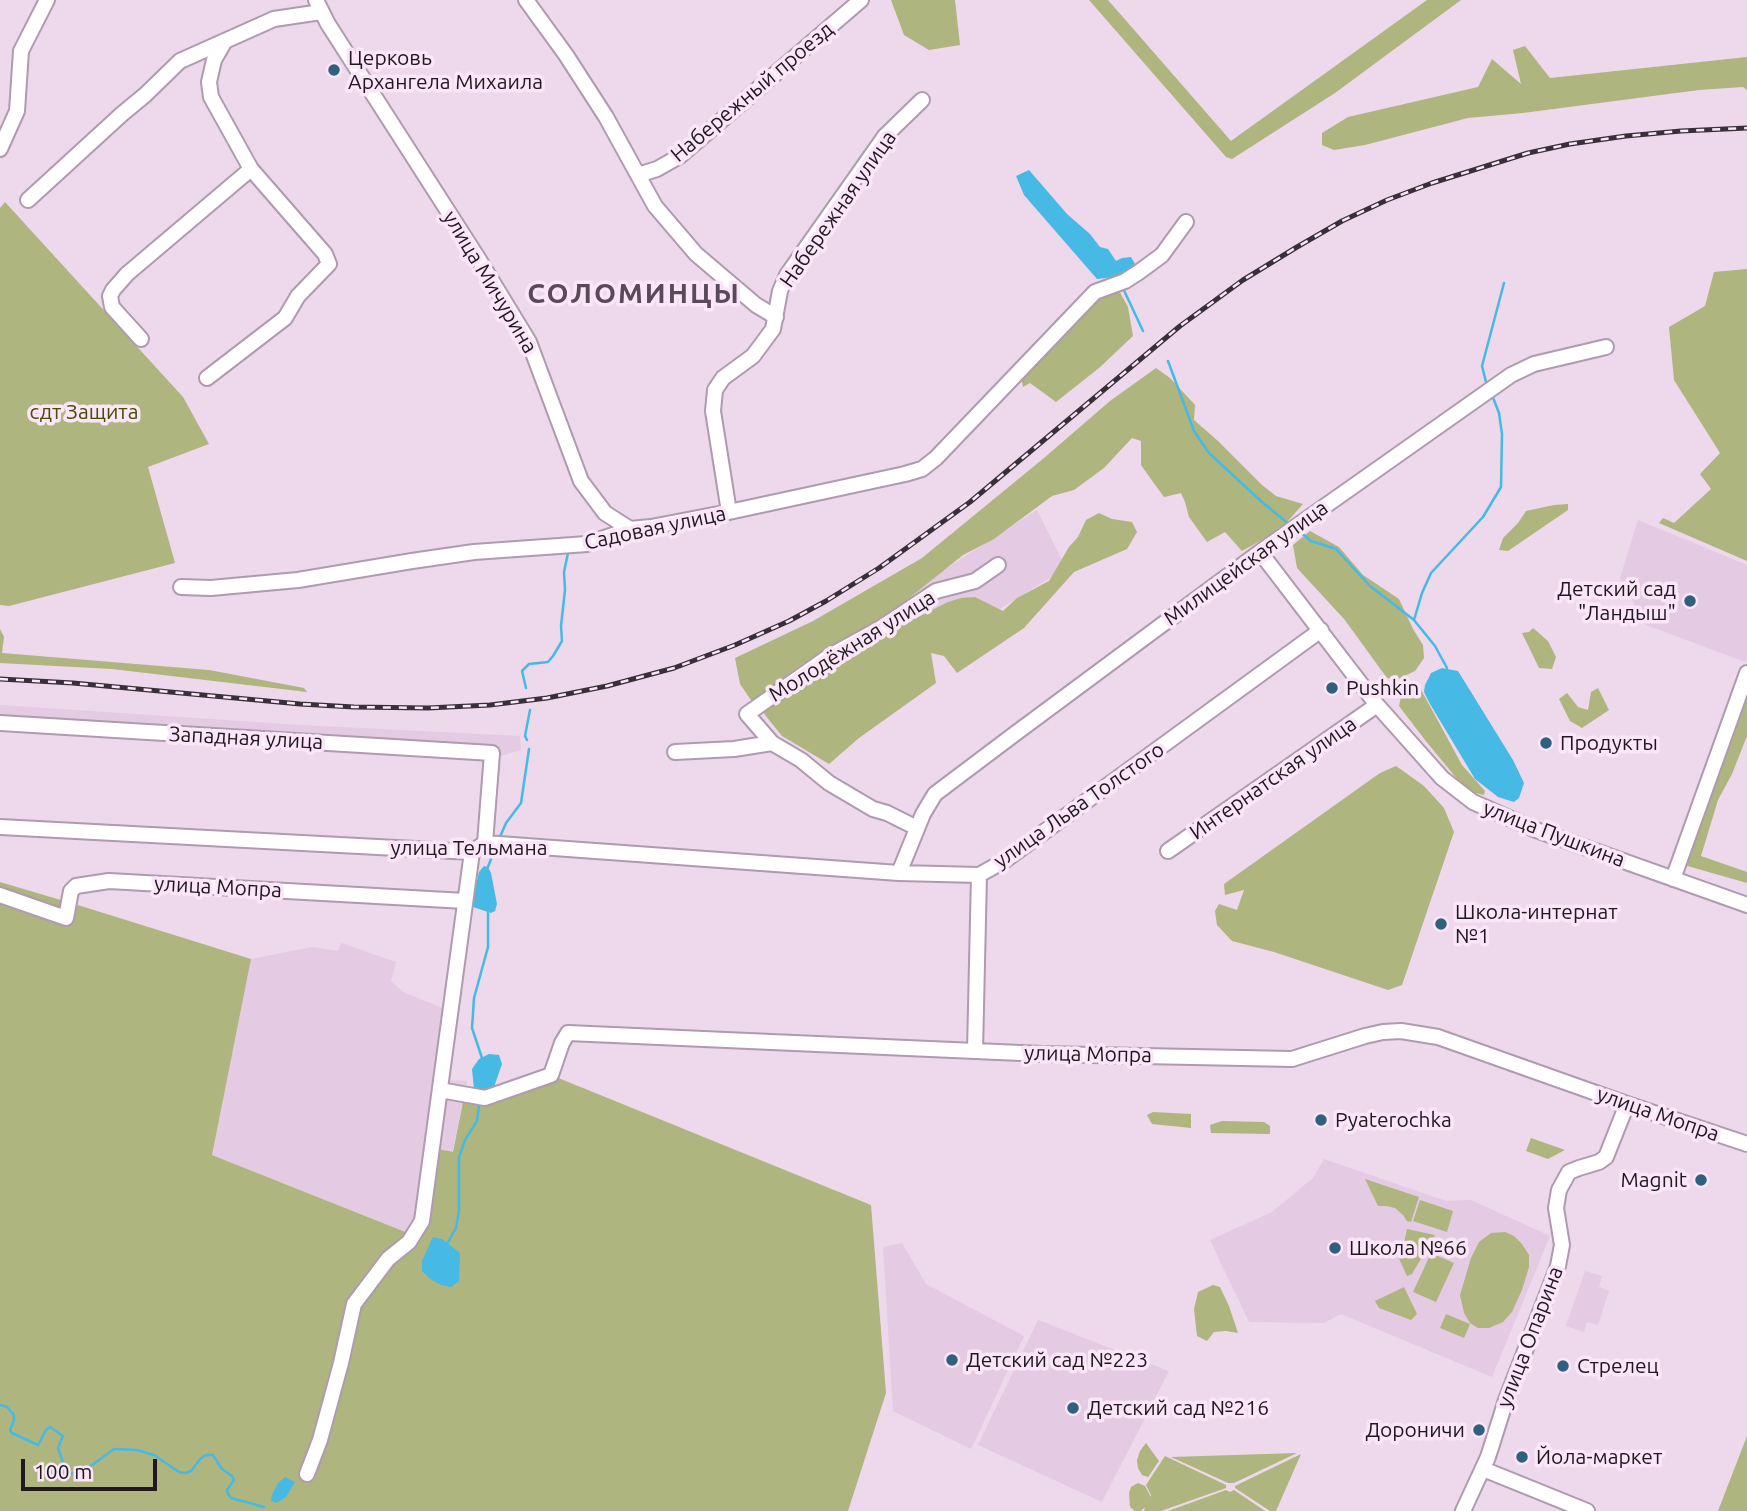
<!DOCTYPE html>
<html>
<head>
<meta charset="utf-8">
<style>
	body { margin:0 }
	#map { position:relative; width:1747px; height:1511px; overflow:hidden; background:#edd8ec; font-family:Ubuntu,sans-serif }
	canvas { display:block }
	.scale { position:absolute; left:21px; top:1459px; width:136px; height:32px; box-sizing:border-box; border:4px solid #1f181f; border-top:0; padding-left:9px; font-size:21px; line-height:24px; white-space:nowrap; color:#1f181f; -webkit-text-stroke:5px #fae5f9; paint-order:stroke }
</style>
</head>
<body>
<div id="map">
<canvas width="1747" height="1511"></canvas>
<div class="scale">100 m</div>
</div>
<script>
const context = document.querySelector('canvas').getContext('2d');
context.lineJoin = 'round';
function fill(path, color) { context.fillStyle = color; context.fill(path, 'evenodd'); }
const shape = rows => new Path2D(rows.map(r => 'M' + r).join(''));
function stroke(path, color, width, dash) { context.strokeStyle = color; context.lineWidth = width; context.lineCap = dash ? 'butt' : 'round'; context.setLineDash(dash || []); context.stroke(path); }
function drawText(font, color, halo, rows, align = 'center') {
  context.font = font + ' Ubuntu,sans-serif'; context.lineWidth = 7; context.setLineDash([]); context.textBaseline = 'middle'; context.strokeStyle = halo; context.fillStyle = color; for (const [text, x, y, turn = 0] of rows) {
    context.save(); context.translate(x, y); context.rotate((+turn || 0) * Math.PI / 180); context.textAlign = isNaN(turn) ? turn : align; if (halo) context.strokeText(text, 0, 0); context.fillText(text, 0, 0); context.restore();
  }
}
fill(shape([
	[1037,510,1066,568,932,651,899,599],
	[1638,520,1747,565,1747,658,1745,662,1646,625,1620,578],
	[0,705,300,725,520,736,521,750,497,757,0,727],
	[341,943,396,962,391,981,403,992,447,1010,437,1080,467,1081,452,1153,433,1148,413,1235,212,1155,251,959,312,947,338,951],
	[1324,1159,1446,1201,1471,1200,1550,1236,1492,1377,1341,1314,1324,1323,1249,1322,1210,1240,1272,1212,1313,1178],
	[902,1243,926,1284,1024,1336,971,1449,893,1411,883,1247],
	[1585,1271,1602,1276,1599,1287,1609,1291,1598,1325,1587,1322,1584,1332,1566,1326],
	[1038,1320,1169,1371,1102,1502,978,1445]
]), '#e4cae3');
fill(shape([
	[891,0,955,0,960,45,929,50,904,35],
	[1089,0,1108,0,1231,141,1427,0,1461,0,1335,93,1232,159,1226,157],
	[1525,46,1550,78,1747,57,1747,90,1743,87,1699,90,1523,113,1468,118,1365,145,1334,150,1322,145,1322,133,1348,117,1478,87,1492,59,1521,84,1513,50],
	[5,202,183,397,209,444,148,467,175,563,9,606,0,605,0,208],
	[1747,269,1747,561,1659,523,1663,518,1674,523,1711,489,1700,474,1720,453,1674,380,1669,327,1705,306,1714,272],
	[1117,287,1128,307,1133,336,1099,368,1056,402,1030,383,1023,387,1021,376,1096,298],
	[1156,368,1170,378,1195,405,1194,420,1218,441,1262,485,1276,496,1303,504,1280,530,1242,551,1225,532,1207,542,1189,517,1185,502,1181,493,1164,497,1153,482,1141,465,1141,441,1132,438,1104,468,1074,490,1052,496,994,539,963,555,893,611,753,703,740,684,735,658,813,621,922,558,1044,458,1110,401],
	[1568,504,1568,510,1508,551,1499,550,1503,538,1518,523,1526,511,1554,505],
	[1099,513,1112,519,1132,522,1137,532,1127,549,1074,572,1024,628,957,673,944,656,931,653,936,683,859,738,829,764,782,736,761,710,802,685,871,636,908,622,948,602,961,598,975,597,1003,611,1017,598,1049,581,1069,547,1078,537,1086,520],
	[1310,531,1339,547,1363,575,1399,599,1413,629,1423,645,1424,658,1415,671,1398,679,1387,678,1344,619,1297,568,1293,545],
	[1533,628,1548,641,1556,657,1552,669,1539,668,1522,633,1529,632],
	[0,629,4,637,2,653,209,670,304,688,307,692,112,669,0,663],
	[1419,686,1462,765,1485,791,1484,795,1467,791,1425,740,1399,706,1402,692],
	[1598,688,1609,710,1582,728,1570,721,1559,699,1567,693,1578,707,1588,710,1591,692],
	[1747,690,1747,736,1732,774,1718,800,1701,856,1747,872,1747,883,1684,865],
	[1396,766,1424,786,1444,808,1454,832,1402,985,1388,990,1274,952,1232,941,1217,925,1215,911,1219,904,1237,910,1244,890,1225,895,1224,884,1380,773],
	[0,882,81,906,251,959,212,1155,413,1235,432,1148,453,1152,463,1102,484,1105,551,1075,871,1205,886,1393,848,1511,0,1511],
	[1153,1112,1191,1114,1191,1128,1152,1124,1147,1115],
	[1222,1121,1264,1122,1270,1126,1270,1134,1211,1133,1210,1125],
	[1531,1138,1565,1150,1548,1159,1526,1151],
	[1365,1179,1419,1197,1411,1222,1407,1221,1403,1215,1395,1208,1386,1206,1378,1206],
	[1420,1200,1453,1211,1447,1232,1413,1221],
	[1407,1229,1435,1235,1412,1274,1407,1276,1396,1252,1404,1243],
	[1505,1232,1514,1236,1522,1244,1529,1255,1529,1267,1522,1290,1512,1312,1503,1322,1489,1328,1478,1328,1470,1323,1464,1313,1460,1295,1471,1258,1479,1242,1491,1233],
	[1431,1253,1454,1263,1436,1302,1413,1292],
	[1213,1285,1220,1287,1229,1306,1238,1333,1226,1331,1214,1332,1207,1341,1197,1336,1194,1309,1198,1292],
	[1404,1287,1417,1314,1411,1320,1379,1308,1375,1301],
	[1446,1314,1470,1324,1464,1338,1440,1328],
	[1747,1436,1747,1511,1718,1511],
	[1146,1443,1159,1461,1148,1477,1142,1475,1138,1468,1137,1460,1140,1451],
	[1297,1453,1234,1483,1228,1483,1171,1457],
	[1301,1454,1276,1511,1270,1511,1235,1488,1235,1486],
	[1165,1456,1226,1485,1226,1488,1161,1511,1144,1511,1145,1507,1141,1511,1135,1511,1130,1507,1129,1493,1131,1487,1138,1483,1145,1486,1151,1497,1151,1495,1146,1485],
	[1226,1490,1230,1492,1234,1490,1265,1511,1168,1511]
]), '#afb57e');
fill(shape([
	[1029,170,1067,214,1090,234,1100,247,1108,249,1116,261,1122,258,1131,257,1135,264,1123,276,1097,279,1024,195,1016,176],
	[1442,668,1458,671,1513,760,1524,783,1519,798,1514,802,1498,797,1475,779,1430,704,1424,692,1425,685,1431,673],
	[484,866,488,867,491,873,497,904,495,911,491,913,473,907,473,897,479,872],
	[489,1054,499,1055,502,1064,494,1087,485,1092,474,1090,472,1069,479,1059],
	[433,1237,442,1239,460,1253,459,1281,451,1287,441,1285,430,1279,422,1271,422,1261],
	[285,1477,295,1482,286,1497,277,1503,271,1501,272,1495,278,1483]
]), '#46bae4');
stroke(shape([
	[1122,286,1143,331],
	[1168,361,1194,431,1209,453,1262,502,1290,525],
	[1486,382,1482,366,1504,283],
	[1299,531,1311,541,1336,549,1370,586,1414,620,1435,646,1447,668],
	[1414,620,1422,593,1431,573,1483,517,1501,487,1502,434,1499,413,1492,395],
	[526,688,522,671,529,664,548,662,553,656,562,641,561,626,565,590,564,572,568,553],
	[527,740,525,736,530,710],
	[500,837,506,823,521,803,529,749],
	[488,867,494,851],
	[482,1058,472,1028,474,998,488,947,488,912],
	[447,1244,456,1228,459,1211,459,1157,465,1140,477,1121,479,1105],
	[0,1405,7,1407,14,1415,14,1420,10,1430,12,1433,38,1445,46,1430,50,1427,63,1436,58,1448,65,1468,70,1473,77,1474,78,1466,88,1468,114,1449,137,1450,154,1455,179,1472,186,1473,191,1471,201,1458,206,1455,213,1455,222,1469,232,1476,234,1480,227,1490,228,1494,231,1498,264,1507]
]), '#46bae4', 2.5);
const minor = shape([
	[316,0,328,24,476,255,529,342,581,481,605,513,630,529],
	[526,0,566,55,606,117,655,206,696,254,756,305,776,317],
	[0,149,17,111,21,51,47,0],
	[638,175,657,169,680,156,861,0],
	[28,200,122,114,145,95,180,61,274,19,321,12],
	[141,339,112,307,110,296,113,290,127,274,251,169],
	[207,378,285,318,298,296,329,264,325,254,251,169,211,97,209,82,214,60,225,41],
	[729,512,713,411,715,390,723,378,753,356,773,329,780,291,787,275,885,136,922,100],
	[1260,552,1377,705,1442,778,1473,802,1536,830,1747,905],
	[181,587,211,588,298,580,412,561,474,552,587,544,630,529,651,527,729,512,905,474,922,469,936,458,1095,292,1125,281,1139,272,1162,255,1186,222],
	[0,723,492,753,485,843],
	[772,743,747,714,828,657,879,629,936,591,975,581,998,565],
	[675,752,734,749,772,743,801,760,829,783,873,809,887,813,917,828],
	[0,827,472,852,485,843,899,873,979,875],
	[1168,851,1377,705],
	[899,873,923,814,935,794,1012,736,1260,552,1511,375,1534,364,1606,347],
	[1673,879,1747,673],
	[0,895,66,918,71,891,76,886,109,881,465,901],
	[975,1051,979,875,1004,861,1059,821,1321,630],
	[440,1090,485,1098,551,1075,562,1043,568,1033,1043,1054,1292,1059,1365,1036,1383,1032,1401,1031,1438,1037,1627,1104,1747,1144],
	[1483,1469,1587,1511],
	[307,1474,320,1440,341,1363,354,1304,388,1259,409,1242,422,1221,472,852],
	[1463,1511,1488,1457,1506,1400,1558,1266,1562,1245,1556,1208,1559,1190,1569,1172,1579,1168,1599,1162,1606,1157,1627,1104]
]);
stroke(minor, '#ae9bae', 18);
stroke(minor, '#fff', 14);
const rail = shape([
	[0,679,73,683,300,704,354,707,428,708,490,705,547,698,607,686,674,668,735,645,789,621,826,601,879,568,970,502,1180,326,1243,280,1297,247,1342,221,1387,200,1432,183,1528,153,1570,144,1626,136,1681,131,1747,128]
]);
stroke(rail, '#382f38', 5);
stroke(rail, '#fae5f9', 2.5, [8]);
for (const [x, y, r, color] of [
	[334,70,7,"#2f617f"],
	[1690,601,7,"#2f617f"],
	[1332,688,7,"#2f617f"],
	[1546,743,7,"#2f617f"],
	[1441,924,7,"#2f617f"],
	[1321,1120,7,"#2f617f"],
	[1701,1180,7,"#2f617f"],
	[1335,1248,7,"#2f617f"],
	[952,1360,7,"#2f617f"],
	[1563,1366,7,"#2f617f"],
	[1073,1408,7,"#2f617f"],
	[1479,1430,7,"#2f617f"],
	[1522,1457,7,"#2f617f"]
]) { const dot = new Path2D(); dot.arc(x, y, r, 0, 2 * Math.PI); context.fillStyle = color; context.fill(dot); stroke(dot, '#fae5f9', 2.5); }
drawText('21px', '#1f181f', '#fae5f9', [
	["Церковь",348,58],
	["Архангела Михаила",348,82],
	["Детский сад",1676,589,"right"],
	["\"Ландыш\"",1676,613,"right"],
	["Pushkin",1346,688],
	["Продукты",1560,743],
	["Школа-интернат",1455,912],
	["№1",1455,936],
	["Pyaterochka",1335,1120],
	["Magnit",1687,1180,"right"],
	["Школа №66",1349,1248],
	["Детский сад №223",966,1360],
	["Стрелец",1577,1366],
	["Детский сад №216",1087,1408],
	["Дороничи",1465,1430,"right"],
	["Йола-маркет",1536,1457]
], 'left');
drawText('21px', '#1f181f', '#fae5f9', [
	["Набережный проезд",752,92,-40],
	["Набережная улица",838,209,-55],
	["улица Мичурина",490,282,59],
	["Садовая улица",655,528,-12],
	["Милицейская улица",1246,563,-36],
	["Молодёжная улица",852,646,-32],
	["Западная улица",246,738,3],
	["Интернатская улица",1273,778,-35],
	["улица Льва Толстого",1079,805,-35],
	["улица Пушкина",1554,834,21],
	["улица Тельмана",469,848],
	["улица Мопра",218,887,3],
	["улица Мопра",1088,1054,1],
	["улица Мопра",1658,1114,19],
	["улица Опарина",1530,1337,-69]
]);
drawText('21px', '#494d02', '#fae5f9', [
	["сдт Защита",84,412]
]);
context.letterSpacing = '2px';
drawText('bold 28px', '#594959', '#fae5f9', [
	["СОЛОМИНЦЫ",634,294]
]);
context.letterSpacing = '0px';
</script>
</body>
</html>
